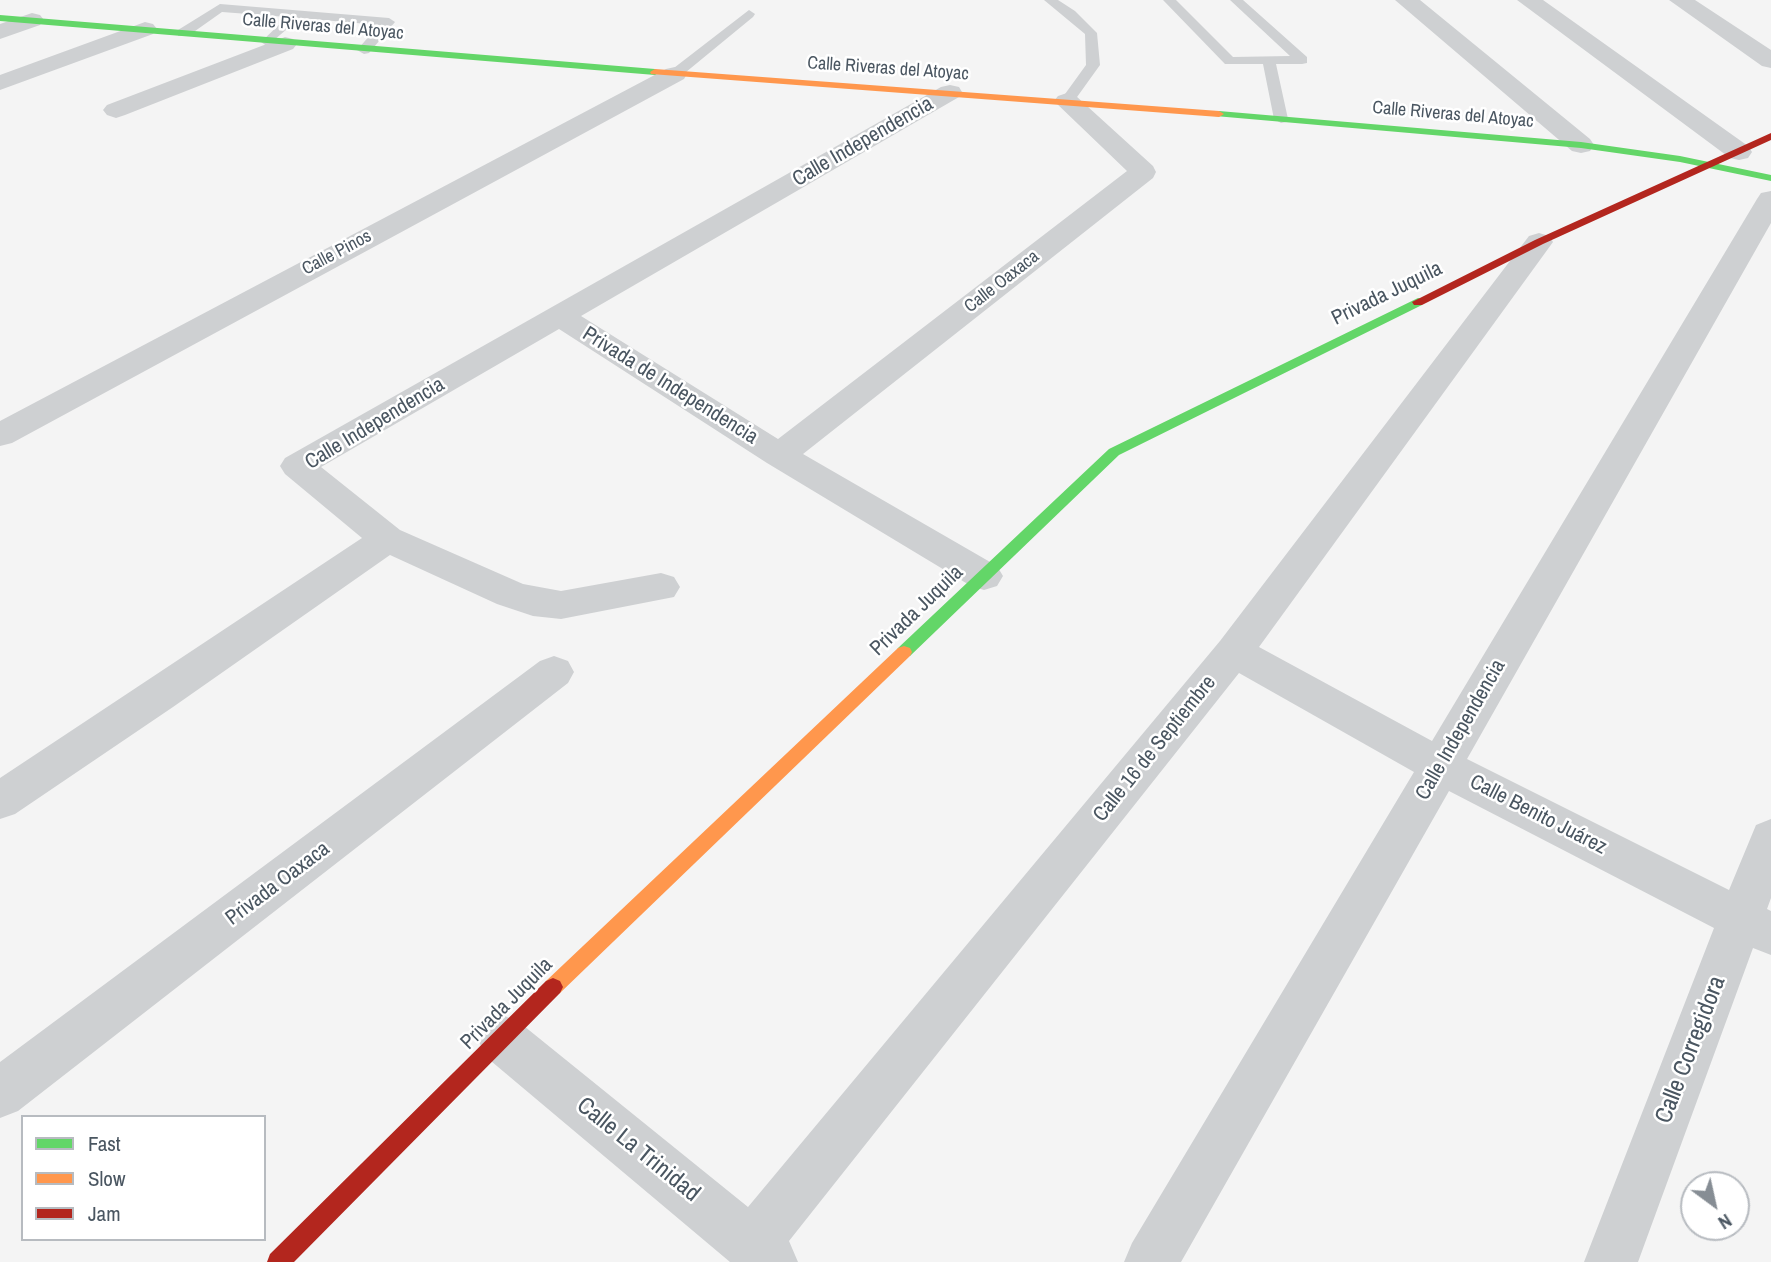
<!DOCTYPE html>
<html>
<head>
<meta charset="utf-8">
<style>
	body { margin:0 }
	#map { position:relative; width:1771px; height:1262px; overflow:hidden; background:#f4f4f4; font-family:"Archivo Narrow",sans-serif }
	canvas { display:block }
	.legend { position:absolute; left:21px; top:1115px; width:245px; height:126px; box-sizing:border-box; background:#fff; border:2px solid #b7bbc0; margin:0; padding:9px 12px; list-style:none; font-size:21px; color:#4a5661 }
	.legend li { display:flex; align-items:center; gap:14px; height:35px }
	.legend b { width:35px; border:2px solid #b7bbc0 }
	.north { position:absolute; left:1680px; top:1171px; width:70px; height:70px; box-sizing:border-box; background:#fff; border:2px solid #b7bbc0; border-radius:50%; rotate:147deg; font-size:19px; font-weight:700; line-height:28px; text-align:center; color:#4a5661 }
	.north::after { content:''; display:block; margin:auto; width:24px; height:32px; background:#868d94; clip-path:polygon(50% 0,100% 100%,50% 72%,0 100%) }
</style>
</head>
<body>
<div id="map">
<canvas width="1771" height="1262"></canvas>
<ul class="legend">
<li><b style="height:9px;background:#63d668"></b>Fast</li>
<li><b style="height:9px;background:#ff974d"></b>Slow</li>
<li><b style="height:9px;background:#b3261e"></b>Jam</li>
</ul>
<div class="north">N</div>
</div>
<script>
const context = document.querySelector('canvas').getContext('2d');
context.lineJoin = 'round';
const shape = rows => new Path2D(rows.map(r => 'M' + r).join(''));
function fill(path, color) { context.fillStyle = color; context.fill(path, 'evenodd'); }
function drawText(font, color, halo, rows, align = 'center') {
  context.font = font + ' "Archivo Narrow",sans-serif'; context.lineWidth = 5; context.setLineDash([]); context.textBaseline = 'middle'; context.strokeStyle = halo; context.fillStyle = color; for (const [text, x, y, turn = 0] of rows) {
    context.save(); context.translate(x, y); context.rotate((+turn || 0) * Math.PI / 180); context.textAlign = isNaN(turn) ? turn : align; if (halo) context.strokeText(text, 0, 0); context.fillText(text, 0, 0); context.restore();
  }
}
fill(shape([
	[1044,0,1058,0,1075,11,1097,33,1100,65,1072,104,1067,105,1060,101,1086,65,1085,34,1044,0],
	[1163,0,1176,0,1233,57,1290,56,1230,0,1243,0,1307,57,1307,63,1302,64,1276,64,1288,119,1286,122,1281,123,1274,119,1263,64,1225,64,1163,0],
	[220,4,389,18,395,22,369,53,364,54,357,50,379,25,300,18,267,46,261,42,287,17,222,12,188,36,178,36,178,30,220,4],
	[749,10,755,14,753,17,680,77,670,77,670,71,749,10]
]), '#ced0d2');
fill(shape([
	[1395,0,1420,0,1590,139,1594,145,1590,151,1581,153,1572,151,1395,0],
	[1517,0,1543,0,1748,146,1752,152,1748,158,1739,160,1730,158,1517,0],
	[1669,0,1695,0,1771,50,1771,68,1762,66,1669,0],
	[32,13,40,15,44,20,40,25,0,39,0,24,32,13],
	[145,22,153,24,157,29,153,34,0,90,0,75,145,22],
	[285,37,293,39,297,44,293,49,125,115,116,118,107,115,103,110,107,105,285,37],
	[675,67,684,69,687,74,684,79,12,443,0,446,0,421,666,69,675,67],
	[950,85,959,87,962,92,959,97,581,316,778,439,1127,171,1054,101,1058,96,1067,93,1076,96,1153,166,1156,172,1153,178,803,454,997,566,1003,576,997,586,984,590,971,586,767,463,559,329,321,467,400,530,523,584,561,591,661,573,674,577,680,587,674,597,561,619,533,616,497,604,390,555,173,707,15,814,0,819,0,778,362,538,285,474,280,466,285,458,941,87,950,85],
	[1771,191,1771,223,1467,759,1729,890,1756,825,1771,819,1771,898,1767,909,1771,911,1771,955,1753,948,1638,1262,1584,1262,1714,928,1449,791,1181,1262,1124,1262,1132,1243,1414,772,1239,673,789,1241,798,1262,730,1262,485,1056,478,1039,485,1022,502,1015,519,1022,748,1207,1220,641,1529,236,1539,233,1549,236,1553,242,1259,647,1432,741,1757,199,1761,193,1771,191],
	[554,656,568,661,574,672,568,683,18,1111,0,1118,0,1062,540,661,554,656]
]), '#ced0d2');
fill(shape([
	[0,15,655,69,660,72,655,75,0,21,0,15],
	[1219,111,1581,142,1680,156,1771,175,1771,181,1680,162,1581,148,1215,116,1214,114,1219,111],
	[1418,298,1422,299,1422,305,1119,455,910,656,898,656,896,652,898,648,1109,449,1418,298]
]), '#63d668');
fill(shape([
	[655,69,1219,111,1224,114,1219,117,651,74,650,72,655,69],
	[904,646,910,648,912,652,910,656,560,993,553,996,546,993,543,987,546,981,898,648,904,646]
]), '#ff974d');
fill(shape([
	[1771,133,1771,140,1543,244,1422,305,1414,305,1412,302,1535,240,1771,133],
	[553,978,560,981,563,987,560,993,294,1262,267,1262,270,1254,546,981,553,978]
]), '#b3261e');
drawText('18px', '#4a5661', '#fff', [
	["Calle Riveras del Atoyac",323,27,5],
	["Calle Riveras del Atoyac",888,69,4],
	["Calle Riveras del Atoyac",1453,115,5],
	["Calle Pinos",337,253,-28],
	["Calle Oaxaca",1002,282,-38]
]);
drawText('21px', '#4a5661', '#fff', [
	["Calle Independencia",863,142,-30],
	["Privada Juquila",1387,294,-26],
	["Privada de Independencia",670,386,32],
	["Calle Independencia",375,424,-31],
	["Privada Juquila",917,611,-44],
	["Calle Independencia",1461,730,-60],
	["Calle 16 de Septiembre",1155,749,-51],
	["Calle Benito Juárez",1538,815,27],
	["Privada Oaxaca",278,884,-37],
	["Privada Juquila",507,1004,-45]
]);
drawText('24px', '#4a5661', '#fff', [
	["Calle Corregidora",1691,1050,-69],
	["Calle La Trinidad",638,1150,39]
]);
</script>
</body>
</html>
